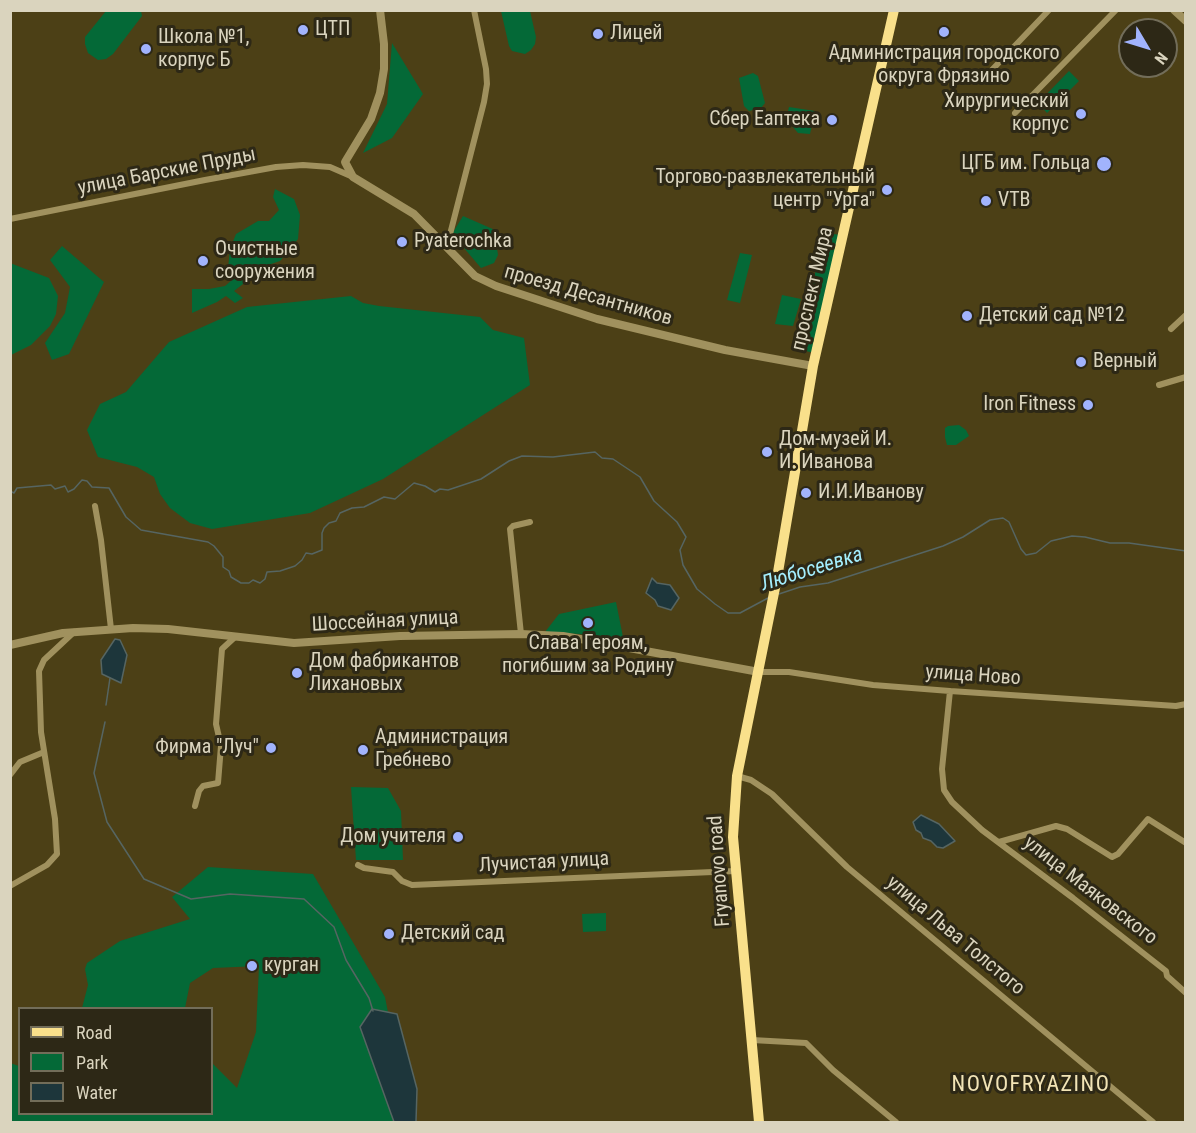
<!DOCTYPE html>
<html>
<head>
<meta charset="utf-8">
<style>
	body { margin:0 }
	#map { position:relative; width:1196px; height:1133px; overflow:hidden; background:#4c4016; font-family:"Roboto Condensed",sans-serif }
	canvas { display:block }
	.frame { position:absolute; inset:0; border:12px solid #dad4be; pointer-events:none }
	.legend { position:absolute; left:18px; top:1007px; width:195px; height:108px; box-sizing:border-box; background:#2d2816; border:2px solid #726d59; margin:0; padding:8px 10px; list-style:none; font-size:18px; color:#dad4be }
	.legend li { display:flex; align-items:center; gap:12px; height:30px }
	.legend b { width:30px; border:2px solid #726d59 }
	.north { position:absolute; left:1118px; top:18px; width:60px; height:60px; box-sizing:border-box; background:#2d2816; border:2px solid #726d59; border-radius:50%; rotate:128deg; font-size:16px; font-weight:700; line-height:24px; text-align:center; color:#dad4be }
	.north::after { content:''; display:block; margin:auto; width:21px; height:27px; background:#a1b3fd; clip-path:polygon(50% 0,100% 100%,50% 72%,0 100%) }
</style>
</head>
<body>
<div id="map">
<canvas width="1196" height="1133"></canvas>
<div class="frame"></div>
<ul class="legend">
<li><b style="height:8px;background:#f9e08b"></b>Road</li>
<li><b style="height:16px;background:#046937"></b>Park</li>
<li><b style="height:16px;background:#1d363b"></b>Water</li>
</ul>
<div class="north">N</div>
</div>
<script>
const context = document.querySelector('canvas').getContext('2d');
context.lineJoin = 'round';
function fill(path, color) { context.fillStyle = color; context.fill(path, 'evenodd'); }
const shape = rows => new Path2D(rows.map(r => 'M' + r).join(''));
function stroke(path, color, width, dash) { context.strokeStyle = color; context.lineWidth = width; context.lineCap = dash ? 'butt' : 'round'; context.setLineDash(dash || []); context.stroke(path); }
function drawText(font, color, halo, rows, align = 'center') {
  context.font = font + ' "Roboto Condensed",sans-serif'; context.lineWidth = 6; context.setLineDash([]); context.textBaseline = 'middle'; context.strokeStyle = halo; context.fillStyle = color; for (const [text, x, y, turn = 0] of rows) {
    context.save(); context.translate(x, y); context.rotate((+turn || 0) * Math.PI / 180); context.textAlign = isNaN(turn) ? turn : align; if (halo) context.strokeText(text, 0, 0); context.fillText(text, 0, 0); context.restore();
  }
}
fill(shape([
	[106,11,141,11,142,16,113,54,106,59,98,60,88,53,85,44,85,37],
	[501,11,530,11,536,37,535,44,531,50,525,54,512,51,509,46],
	[392,43,423,94,392,138,363,153,387,104],
	[1069,71,1079,81,1047,113,1038,103],
	[753,73,758,76,765,103,761,108,749,111,744,106,739,78],
	[789,107,815,111,810,134,798,133,786,119],
	[275,189,294,199,300,215,298,239,280,261,268,265,255,274,244,273,243,284,234,291,243,298,235,303,226,296,217,302,192,313,192,289,209,289,225,286,232,280,228,269,230,249,236,234,258,221,269,221,279,210,273,197],
	[463,216,495,230,492,241,497,248,498,255,494,263,481,268,452,234],
	[824,233,842,235,814,353,798,349],
	[62,246,104,282,69,354,52,360,45,343,65,313,70,287,50,260],
	[740,253,752,255,740,303,727,300],
	[10,263,49,278,58,296,56,314,50,326,31,345,11,355],
	[782,295,801,299,793,326,775,324],
	[351,296,363,303,379,306,480,317,493,330,524,338,530,385,383,479,310,513,212,529,190,523,170,508,160,494,154,477,137,467,98,457,87,430,100,404,126,392,169,342,247,307],
	[959,425,966,430,969,436,956,445,947,445,945,437,945,428,948,426],
	[616,602,624,642,580,634,545,632,559,614],
	[351,787,388,788,401,811,403,860,356,860],
	[208,867,313,874,385,997,396,1054,399,1122,11,1122,10,1063,19,1066,20,1114,212,1114,212,1063,237,1088,256,1032,259,966,213,968,190,983,185,1008,82,1008,88,985,85,969,87,963,120,941,190,919,172,897],
	[606,913,606,931,583,932,582,914]
]), '#046937');
const water = shape([
	[652,578,657,583,670,585,679,598,671,610,658,606,655,600,646,593,652,578],
	[115,639,120,640,127,655,121,683,102,674,101,660,115,639],
	[921,815,939,824,955,841,943,848,937,847,931,841,923,838,921,833,916,830,913,822,921,815],
	[372,1009,397,1014,417,1089,416,1122,394,1122,360,1027,372,1009]
]);
fill(water, '#1d363b');
stroke(water, '#566562', 1.5);
stroke(shape([
	[10,491,14,493,17,488,51,485,55,489,65,486,68,492,74,489,82,480,87,481,92,487,109,488,126,517,141,530,208,542,214,546,223,557,223,567,229,571,231,577,241,583,249,583,253,580,260,583,265,579,267,572,280,571,295,566,302,560,306,553,312,554,322,550,322,533,324,528,329,523,336,521,340,513,352,508,364,507,384,497,395,499,414,483,425,486,435,492,440,489,448,490,481,479,509,461,522,456,553,457,595,452,602,458,613,459,640,477,654,501,677,522,686,537,680,550,683,565,697,589,715,604,728,613,740,613,768,598],
	[779,594,800,587,828,583,943,546,963,537,990,520,1003,518,1009,522,1021,549,1026,555,1036,553,1051,541,1072,536,1085,537,1110,543,1129,543,1186,551],
	[106,705,110,678],
	[105,722,94,773,107,822,144,879,191,899,230,894,304,899,334,927,346,960,369,998,373,1011]
]), '#566562', 1.5);
stroke(shape([
	[989,73,1049,10],
	[1015,113,1116,10],
	[10,219,205,180,276,167,303,165,330,167,353,177],
	[447,246,484,102,487,84,486,69,474,10],
	[1171,329,1186,315],
	[1159,385,1186,377],
	[95,506,101,540,111,629],
	[521,634,510,529,513,526,530,522],
	[759,672,789,672,873,685,950,691,1176,706,1186,704],
	[950,691,942,769,944,790,952,802,982,830,1073,898,1166,971,1167,976,1186,993],
	[10,775,20,762,44,752],
	[737,776,751,780,772,794,847,867,1153,1122],
	[195,806,199,791,203,786,218,783,221,746,216,724,222,649,235,637],
	[999,842,1056,826,1067,829,1112,857,1118,854,1148,819,1186,843],
	[358,865,364,868,393,872,402,881,412,885,736,871],
	[10,886,47,865,57,854,55,819,41,732,39,671,44,660,74,632],
	[752,1040,806,1043,833,1070,896,1122]
]), '#a0915e', 6);
stroke(shape([
	[380,10,384,44,384,69,380,93,371,119,345,162,353,177,414,214,475,276,496,286,597,319,725,350,813,366],
	[1174,10,1186,21],
	[10,645,63,633,133,628,168,629,294,643,400,636,521,634,563,636,586,640,759,672]
]), '#a0915e', 8);
stroke(shape([
	[759,1122,733,837,737,776,777,578,813,366,894,10]
]), '#f9e08b', 10);
for (const [x, y, r, color] of [
	[303,30,6,"#a1b3fd"],
	[944,32,6,"#a1b3fd"],
	[598,34,6,"#a1b3fd"],
	[146,49,6,"#a1b3fd"],
	[1081,114,6,"#a1b3fd"],
	[832,120,6,"#a1b3fd"],
	[1104,164,8,"#a1b3fd"],
	[887,190,6,"#a1b3fd"],
	[986,201,6,"#a1b3fd"],
	[402,242,6,"#a1b3fd"],
	[203,261,6,"#a1b3fd"],
	[967,316,6,"#a1b3fd"],
	[1081,362,6,"#a1b3fd"],
	[1088,405,6,"#a1b3fd"],
	[767,452,6,"#a1b3fd"],
	[806,493,6,"#a1b3fd"],
	[588,623,6,"#a1b3fd"],
	[297,673,6,"#a1b3fd"],
	[271,748,6,"#a1b3fd"],
	[363,750,6,"#a1b3fd"],
	[458,837,6,"#a1b3fd"],
	[389,934,6,"#a1b3fd"],
	[252,966,6,"#a1b3fd"]
]) { const dot = new Path2D(); dot.arc(x, y, r, 0, 2 * Math.PI); context.fillStyle = color; context.fill(dot); stroke(dot, '#2d2816', 2); }
drawText('20px', '#dad4be', '#2d2816', [
	["ЦТП",315,30],
	["Лицей",610,34],
	["Школа №1,",158,38],
	["корпус Б",158,61],
	["Администрация городского",944,54,"center"],
	["округа Фрязино",944,77,"center"],
	["Хирургический",1069,102,"right"],
	["корпус",1069,125,"right"],
	["Сбер Еаптека",820,120,"right"],
	["ЦГБ им. Гольца",1090,164,"right"],
	["Торгово-развлекательный",875,178,"right"],
	["центр \"Урга\"",875,201,"right"],
	["VTB",998,201],
	["Pyaterochka",414,242],
	["Очистные",215,250],
	["сооружения",215,273],
	["Детский сад №12",979,316],
	["Верный",1093,362],
	["Iron Fitness",1076,405,"right"],
	["Дом-музей И.",779,440],
	["И. Иванова",779,463],
	["И.И.Иванову",818,493],
	["Слава Героям,",588,644,"center"],
	["погибшим за Родину",588,667,"center"],
	["Дом фабрикантов",309,662],
	["Лихановых",309,685],
	["Администрация",375,738],
	["Гребнево",375,761],
	["Фирма \"Луч\"",259,748,"right"],
	["Дом учителя",446,837,"right"],
	["Детский сад",401,934],
	["курган",264,966]
], 'left');
drawText('20px', '#dad4be', '#2d2816', [
	["улица Барские Пруды",167,172,-11],
	["проспект Мира",813,289,-77],
	["проезд Десантников",588,296,16],
	["Шоссейная улица",385,622,-3],
	["улица Ново",973,676,4],
	["Лучистая улица",544,863,-3],
	["Fryanovo road",720,871,-94],
	["улица Маяковского",1090,891,38],
	["улица Льва Толстого",955,936,40]
]);
drawText('italic 21px', '#a4eefe', '#2d2816', [
	["Любосеевка",812,570,-17]
]);
context.letterSpacing = '1.5px';
drawText('22px', '#f2e4b6', '#2d2816', [
	["NOVOFRYAZINO",1031,1085]
]);
context.letterSpacing = '0px';
</script>
</body>
</html>
